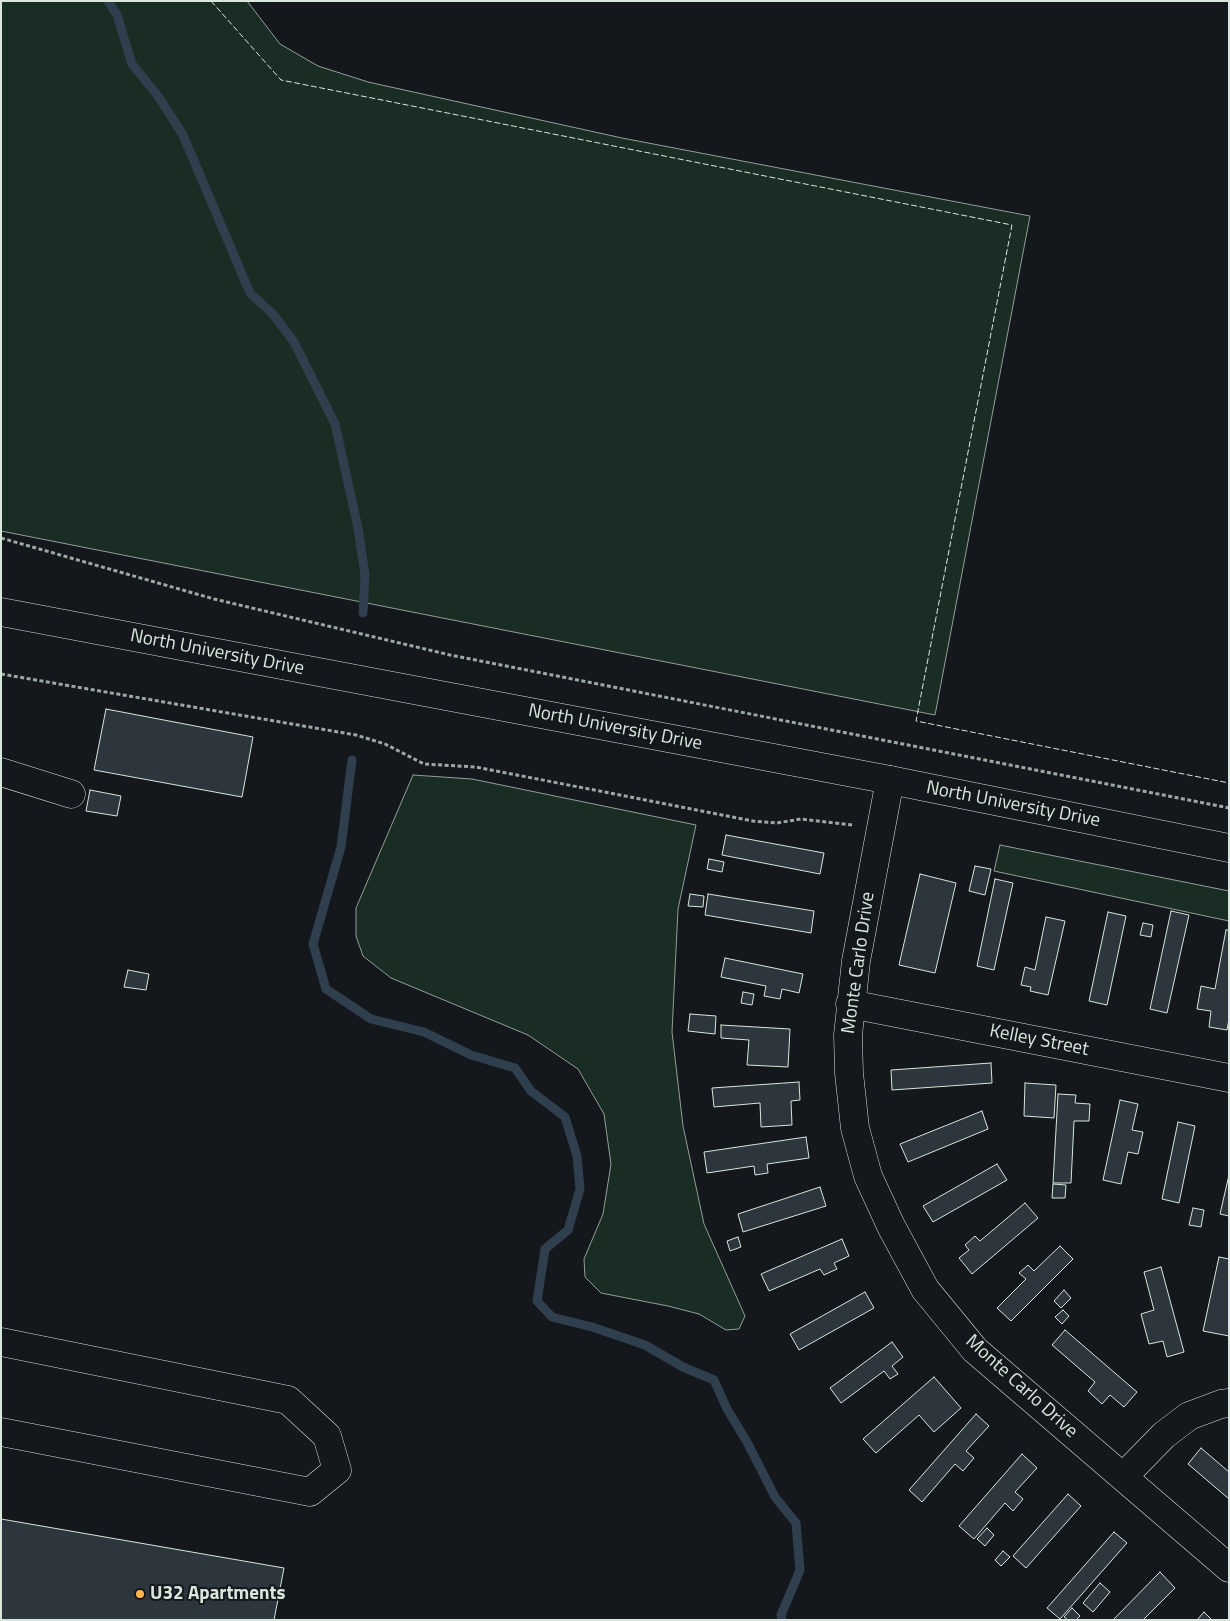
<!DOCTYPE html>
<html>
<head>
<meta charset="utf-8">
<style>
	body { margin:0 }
	#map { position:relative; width:1230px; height:1621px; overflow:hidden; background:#14181c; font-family:"Titillium Web",sans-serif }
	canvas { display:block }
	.frame { position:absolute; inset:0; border:2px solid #d8e6dc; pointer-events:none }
</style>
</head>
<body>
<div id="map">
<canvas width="1230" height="1621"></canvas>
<div class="frame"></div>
</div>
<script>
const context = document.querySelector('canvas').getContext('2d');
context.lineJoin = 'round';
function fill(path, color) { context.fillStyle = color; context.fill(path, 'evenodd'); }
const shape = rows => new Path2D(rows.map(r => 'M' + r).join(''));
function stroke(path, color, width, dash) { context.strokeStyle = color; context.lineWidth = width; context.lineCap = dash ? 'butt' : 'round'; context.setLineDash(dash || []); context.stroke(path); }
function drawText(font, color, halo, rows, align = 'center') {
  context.font = font + ' "Titillium Web",sans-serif'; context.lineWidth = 4; context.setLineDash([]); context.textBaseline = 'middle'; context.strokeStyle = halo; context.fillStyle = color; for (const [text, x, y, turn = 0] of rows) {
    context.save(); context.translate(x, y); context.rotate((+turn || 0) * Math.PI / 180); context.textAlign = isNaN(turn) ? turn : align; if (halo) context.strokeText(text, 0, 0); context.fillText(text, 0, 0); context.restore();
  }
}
const green = shape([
	[1,1,247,1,280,44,318,66,368,82,622,138,1030,216,935,715,1,531,1,1],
	[413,775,472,779,696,825,678,909,672,1032,683,1126,704,1224,745,1316,739,1329,726,1330,699,1314,668,1306,601,1293,585,1277,584,1259,603,1214,611,1164,604,1114,578,1069,528,1035,391,978,363,956,356,936,356,908,413,775],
	[1000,845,1229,891,1229,921,994,871,1000,845]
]);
fill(green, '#1a2d24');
stroke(green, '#939e99', 1);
stroke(shape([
	[108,1,117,15,132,64,158,96,183,135,250,293,273,314,294,342,335,424,358,528,365,575,363,613],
	[352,760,341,847,313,944,326,989,371,1019,424,1032,471,1055,515,1068,531,1091,565,1117,577,1156,580,1189,568,1230,545,1249,537,1301,552,1317,592,1327,645,1345,683,1367,714,1380,727,1409,747,1442,775,1497,796,1523,800,1570,781,1615,782,1620]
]), '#2f3f4d', 9);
const building = shape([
	[106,709,253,737,242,797,94,770,106,709],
	[90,790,121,796,117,816,86,811,90,790],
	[726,835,824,853,820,874,722,855,726,835],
	[709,859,724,862,722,872,707,869,709,859],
	[975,866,991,869,985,895,969,891,975,866],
	[920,874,956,883,935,973,899,965,920,874],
	[995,879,1013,883,994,970,977,966,995,879],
	[690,894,704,896,703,907,688,906,690,894],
	[708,894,814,911,811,933,705,915,708,894],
	[1171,911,1189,915,1167,1013,1150,1009,1171,911],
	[1108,912,1126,916,1107,1005,1089,1001,1108,912],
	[1046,917,1065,921,1048,995,1030,991,1031,987,1021,985,1025,967,1035,970,1046,917],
	[1143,923,1153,925,1151,937,1140,935,1143,923],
	[1226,930,1229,930,1229,1019,1227,1030,1209,1027,1211,1011,1197,1009,1201,986,1215,989,1226,930],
	[725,958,803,974,799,993,782,989,780,999,764,996,766,986,721,977,725,958],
	[128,970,149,974,146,990,124,987,128,970],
	[743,992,754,994,752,1005,741,1003,743,992],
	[690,1014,716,1016,715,1034,688,1031,690,1014],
	[721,1025,790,1029,788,1067,747,1065,749,1040,721,1038,721,1025],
	[991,1063,992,1083,892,1090,891,1070,991,1063],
	[799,1082,800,1100,791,1101,792,1125,761,1127,760,1103,714,1107,712,1088,799,1082],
	[1025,1083,1056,1085,1054,1118,1024,1116,1025,1083],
	[1058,1094,1076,1095,1075,1103,1090,1104,1089,1121,1074,1121,1071,1183,1053,1183,1058,1094],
	[1120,1100,1138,1104,1132,1130,1143,1132,1138,1154,1128,1152,1121,1184,1103,1180,1120,1100],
	[982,1111,988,1129,908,1162,900,1144,982,1111],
	[1178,1122,1195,1126,1179,1203,1162,1199,1178,1122],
	[806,1137,809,1158,767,1164,768,1173,755,1175,754,1166,707,1173,704,1152,806,1137],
	[997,1164,1007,1180,933,1222,923,1206,997,1164],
	[1229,1175,1229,1216,1220,1214,1229,1175],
	[1053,1184,1066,1185,1065,1198,1052,1198,1053,1184],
	[820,1187,826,1206,743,1232,738,1214,820,1187],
	[1025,1203,1038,1218,972,1274,959,1258,969,1250,965,1245,975,1236,980,1241,1025,1203],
	[1193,1208,1204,1210,1201,1227,1189,1225,1193,1208],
	[738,1237,741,1247,730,1251,727,1241,738,1237],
	[842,1239,849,1256,834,1263,837,1269,824,1275,820,1269,769,1291,761,1274,842,1239],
	[1060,1246,1073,1259,1011,1321,997,1308,1026,1279,1019,1273,1028,1265,1034,1271,1060,1246],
	[1219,1257,1229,1259,1229,1336,1203,1331,1219,1257],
	[1161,1267,1184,1352,1167,1357,1163,1341,1149,1344,1141,1314,1154,1310,1144,1272,1161,1267],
	[1064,1290,1071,1298,1061,1308,1054,1301,1064,1290],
	[865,1292,874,1308,799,1350,790,1334,865,1292],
	[1063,1310,1069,1316,1062,1324,1055,1317,1063,1310],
	[1065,1330,1137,1392,1124,1407,1110,1395,1102,1404,1088,1391,1095,1382,1052,1345,1065,1330],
	[892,1342,903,1357,892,1366,898,1374,890,1379,884,1371,841,1403,830,1388,892,1342],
	[934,1377,961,1408,934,1432,919,1415,876,1453,863,1439,934,1377],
	[976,1414,989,1426,966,1451,974,1458,963,1471,955,1464,922,1502,909,1490,976,1414],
	[1201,1448,1229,1472,1229,1499,1188,1464,1201,1448],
	[1022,1454,1037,1468,1015,1492,1023,1499,1013,1511,1005,1503,974,1539,959,1526,1022,1454],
	[1068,1494,1081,1506,1026,1568,1013,1556,1068,1494],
	[1,1519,284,1568,274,1620,1,1620,1,1519],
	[987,1528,994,1535,985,1546,977,1539,987,1528],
	[1114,1532,1127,1543,1060,1619,1047,1608,1114,1532],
	[1003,1551,1010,1557,1001,1566,995,1560,1003,1551],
	[1160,1572,1175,1588,1143,1620,1113,1620,1160,1572],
	[1100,1583,1110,1592,1093,1612,1083,1603,1100,1583],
	[1072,1608,1080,1616,1076,1620,1068,1620,1064,1617,1072,1608],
	[1204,1612,1212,1620,1197,1620,1204,1612]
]);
fill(building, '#2c363c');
stroke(building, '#d8e6dc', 1);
const minor = shape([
	[1,772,71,794],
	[890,780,856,961,848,1035,849,1073,855,1128,868,1176,891,1226,925,1289,975,1350,1229,1568],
	[850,1004,1229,1078],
	[1,1342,288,1400,327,1436,337,1470,310,1492,1,1432],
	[1123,1477,1164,1435,1189,1416,1221,1404,1229,1403]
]);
const major = shape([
	[1,612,890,780,1229,848]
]);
stroke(minor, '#d8e6dc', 29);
stroke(major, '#d8e6dc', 29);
stroke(shape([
	[1,538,214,599,450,655,1229,808],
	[1,674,356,735,385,744,424,764,476,767,753,821,777,823,801,819,853,825]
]), '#9da8a2', 3, [4, 2.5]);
stroke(minor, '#14181c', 28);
stroke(major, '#14181c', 28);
stroke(shape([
	[211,1,281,80,1012,225,916,721,1229,783]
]), '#d8e6dc', 1, [6, 2.5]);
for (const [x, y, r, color] of [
	[140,1594,5,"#ffb74d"]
]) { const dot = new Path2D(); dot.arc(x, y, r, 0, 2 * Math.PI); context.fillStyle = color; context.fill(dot); stroke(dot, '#14181c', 2); }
drawText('19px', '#d8e6dc', '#14181c', [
	["North University Drive",217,653,11],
	["North University Drive",615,728,11],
	["North University Drive",1013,805,11],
	["Monte Carlo Drive",859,963,-82],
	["Kelley Street",1039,1041,11],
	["Monte Carlo Drive",1021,1387,42]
]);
drawText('bold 19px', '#d8e6dc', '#14181c', [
	["U32 Apartments",150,1594]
], 'left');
</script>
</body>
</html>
